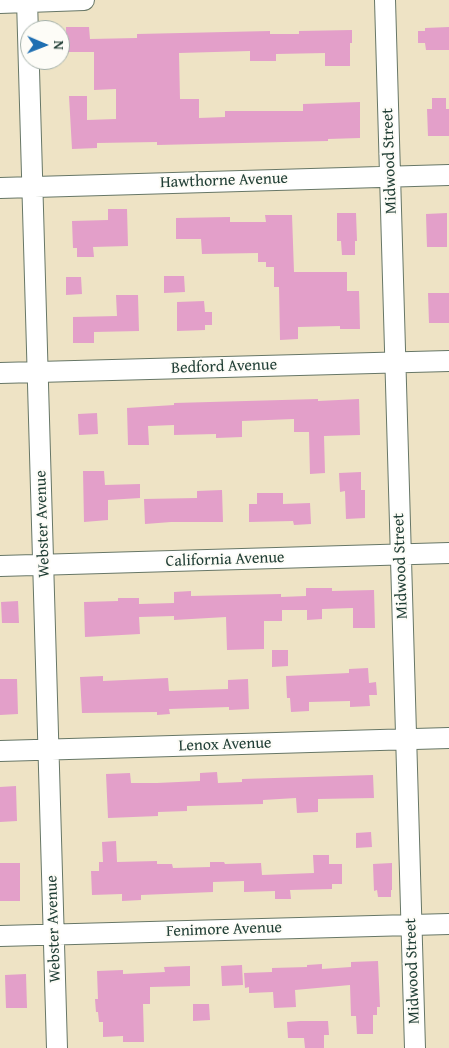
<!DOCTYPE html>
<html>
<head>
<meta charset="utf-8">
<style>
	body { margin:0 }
	#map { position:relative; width:449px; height:1048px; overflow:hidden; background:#eee3c5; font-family:"Gentium Book Plus",serif }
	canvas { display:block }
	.north { position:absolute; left:20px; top:20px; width:50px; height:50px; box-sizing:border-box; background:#fdfcf7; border:1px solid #a4b0a9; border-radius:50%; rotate:91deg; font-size:14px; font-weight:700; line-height:20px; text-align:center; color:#1f3d34 }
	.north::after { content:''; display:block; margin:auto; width:18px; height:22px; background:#1f6fb2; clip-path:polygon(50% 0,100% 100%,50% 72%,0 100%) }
</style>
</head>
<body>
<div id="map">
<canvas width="449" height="1048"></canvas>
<div class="north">N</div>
</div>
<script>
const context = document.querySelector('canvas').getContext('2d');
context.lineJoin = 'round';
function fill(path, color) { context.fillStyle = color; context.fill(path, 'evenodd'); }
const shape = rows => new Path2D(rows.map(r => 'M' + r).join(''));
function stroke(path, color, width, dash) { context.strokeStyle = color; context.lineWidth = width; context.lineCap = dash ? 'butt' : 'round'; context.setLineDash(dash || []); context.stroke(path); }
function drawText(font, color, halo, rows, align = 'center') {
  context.font = font + ' "Gentium Book Plus",serif'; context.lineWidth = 4; context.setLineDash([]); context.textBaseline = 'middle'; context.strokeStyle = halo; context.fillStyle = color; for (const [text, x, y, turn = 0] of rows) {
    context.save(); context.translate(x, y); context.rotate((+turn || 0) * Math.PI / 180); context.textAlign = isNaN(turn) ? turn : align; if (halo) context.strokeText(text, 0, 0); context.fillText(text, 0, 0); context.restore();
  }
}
fill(shape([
	[66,27,89,27,90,39,137,38,137,34,270,31,270,34,299,34,299,31,352,30,352,43,350,43,350,66,325,66,325,53,276,54,276,61,250,61,250,51,179,53,180,99,199,99,199,118,225,117,225,111,303,111,303,104,360,102,360,138,328,139,328,141,157,145,157,142,97,143,97,148,72,149,69,96,87,96,87,120,116,119,116,89,94,90,94,52,67,52,67,49,60,49,60,34,66,34],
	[449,27,449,50,426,50,425,43,418,43,418,31,425,31,425,28],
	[432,98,446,98,446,109,449,109,449,136,428,136,427,109,432,109],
	[108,209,127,209,128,246,93,247,94,257,77,257,77,248,73,248,72,221,108,220],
	[337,213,356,213,357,241,355,241,355,255,342,255,341,241,337,241],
	[447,213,447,247,427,247,426,214],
	[265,215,292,215,294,272,347,272,347,291,359,291,360,329,340,329,340,326,298,327,298,339,280,340,279,287,274,287,274,267,266,267,266,262,258,262,258,253,202,254,201,239,176,239,176,218,230,217,230,222,266,222],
	[164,276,184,276,185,292,164,293],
	[66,277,81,277,82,294,66,295],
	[428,293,449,293,449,323,429,323],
	[116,295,138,295,139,331,94,332,94,343,73,343,73,317,117,316],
	[204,301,205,312,212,312,212,325,205,325,205,330,177,331,177,302],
	[318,399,318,401,359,399,360,435,324,436,325,473,310,474,309,432,294,432,294,419,242,421,242,437,216,438,216,434,174,435,174,425,148,426,149,445,128,445,127,408,174,405,174,403],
	[97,413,98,434,79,435,78,414],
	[83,471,104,471,105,485,140,484,140,498,108,500,108,520,84,522],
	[361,472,361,490,365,490,365,518,346,519,345,491,340,492,339,473],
	[222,490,223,522,171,522,145,524,144,499,197,498,197,491],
	[257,493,283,493,283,504,310,503,311,524,294,525,293,521,249,522,249,504,257,504],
	[306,588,332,588,332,591,374,590,375,628,353,628,353,608,322,609,322,619,307,620,307,610,282,610,282,621,264,621,264,649,227,650,226,617,174,620,174,616,139,617,140,634,85,637,84,602,118,601,118,598,139,598,139,604,174,603,174,592,191,591,191,596,281,594,281,597,306,596],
	[18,601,19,623,2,623,1,602],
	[272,650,288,650,288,666,272,667],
	[368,668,369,683,376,682,377,695,369,695,370,706,350,707,350,701,309,702,309,711,291,712,290,698,287,698,286,676,349,673,349,669],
	[103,676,103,681,168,678,169,691,228,689,228,680,248,679,249,709,229,710,229,707,169,709,170,714,157,715,157,712,82,713,80,677],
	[0,679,17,679,18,714,0,715],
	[217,772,218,783,242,782,242,779,373,775,374,798,318,799,318,812,297,813,296,798,263,800,263,804,187,806,187,811,158,812,158,816,108,818,106,774,130,773,131,783,157,783,200,781,200,773],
	[16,786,17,821,0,822,0,787],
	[371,832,372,847,356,848,356,833],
	[116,841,117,862,157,861,157,864,172,864,173,868,210,867,210,862,224,862,225,864,261,863,262,875,314,873,313,855,329,855,329,864,342,864,342,884,332,884,332,889,290,890,291,899,275,899,275,891,244,892,244,881,213,882,213,892,141,895,141,900,122,901,122,894,92,895,91,871,99,871,99,862,103,862,102,842],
	[0,863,20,863,20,901,0,901],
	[392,863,392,890,391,890,391,897,378,897,377,890,374,891,373,864],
	[378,961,380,1007,377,1007,377,1015,373,1015,373,1034,357,1034,356,1016,351,1016,350,985,295,990,296,1007,274,1008,273,992,249,993,249,987,245,988,244,973,272,972,272,968,307,967,307,965,322,964,322,969,351,967,351,962],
	[242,965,243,985,222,986,221,966],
	[190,966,190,986,150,987,150,1004,143,1004,144,1042,123,1042,123,1036,103,1037,103,1022,99,1022,98,1012,96,1012,95,999,98,999,97,971,123,970,123,974,165,972,164,967],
	[26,974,27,1008,6,1008,5,975],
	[193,1004,209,1004,210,1020,193,1021],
	[300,1021,328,1021,329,1035,324,1035,324,1048,305,1048,304,1038,288,1038,287,1022]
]), '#e39fc9');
const minor = shape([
	[27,0,57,1048],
	[385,0,415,1048],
	[0,3,84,0],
	[0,188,449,175],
	[0,373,449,361],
	[0,566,449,553],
	[0,751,449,738],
	[0,936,449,924]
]);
stroke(minor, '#677767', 22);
stroke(minor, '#fff', 20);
drawText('16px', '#1f3d34', '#fdfcf7', [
	["Midwood Street",390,161,-92],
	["Hawthorne Avenue",224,181,-2],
	["Bedford Avenue",224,367,-2],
	["Webster Avenue",43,524,-92],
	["California Avenue",225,560,-2],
	["Midwood Street",401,566,-92],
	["Lenox Avenue",225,745,-2],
	["Webster Avenue",54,929,-92],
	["Fenimore Avenue",224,930,-2],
	["Midwood Street",413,971,-92]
]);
</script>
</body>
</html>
